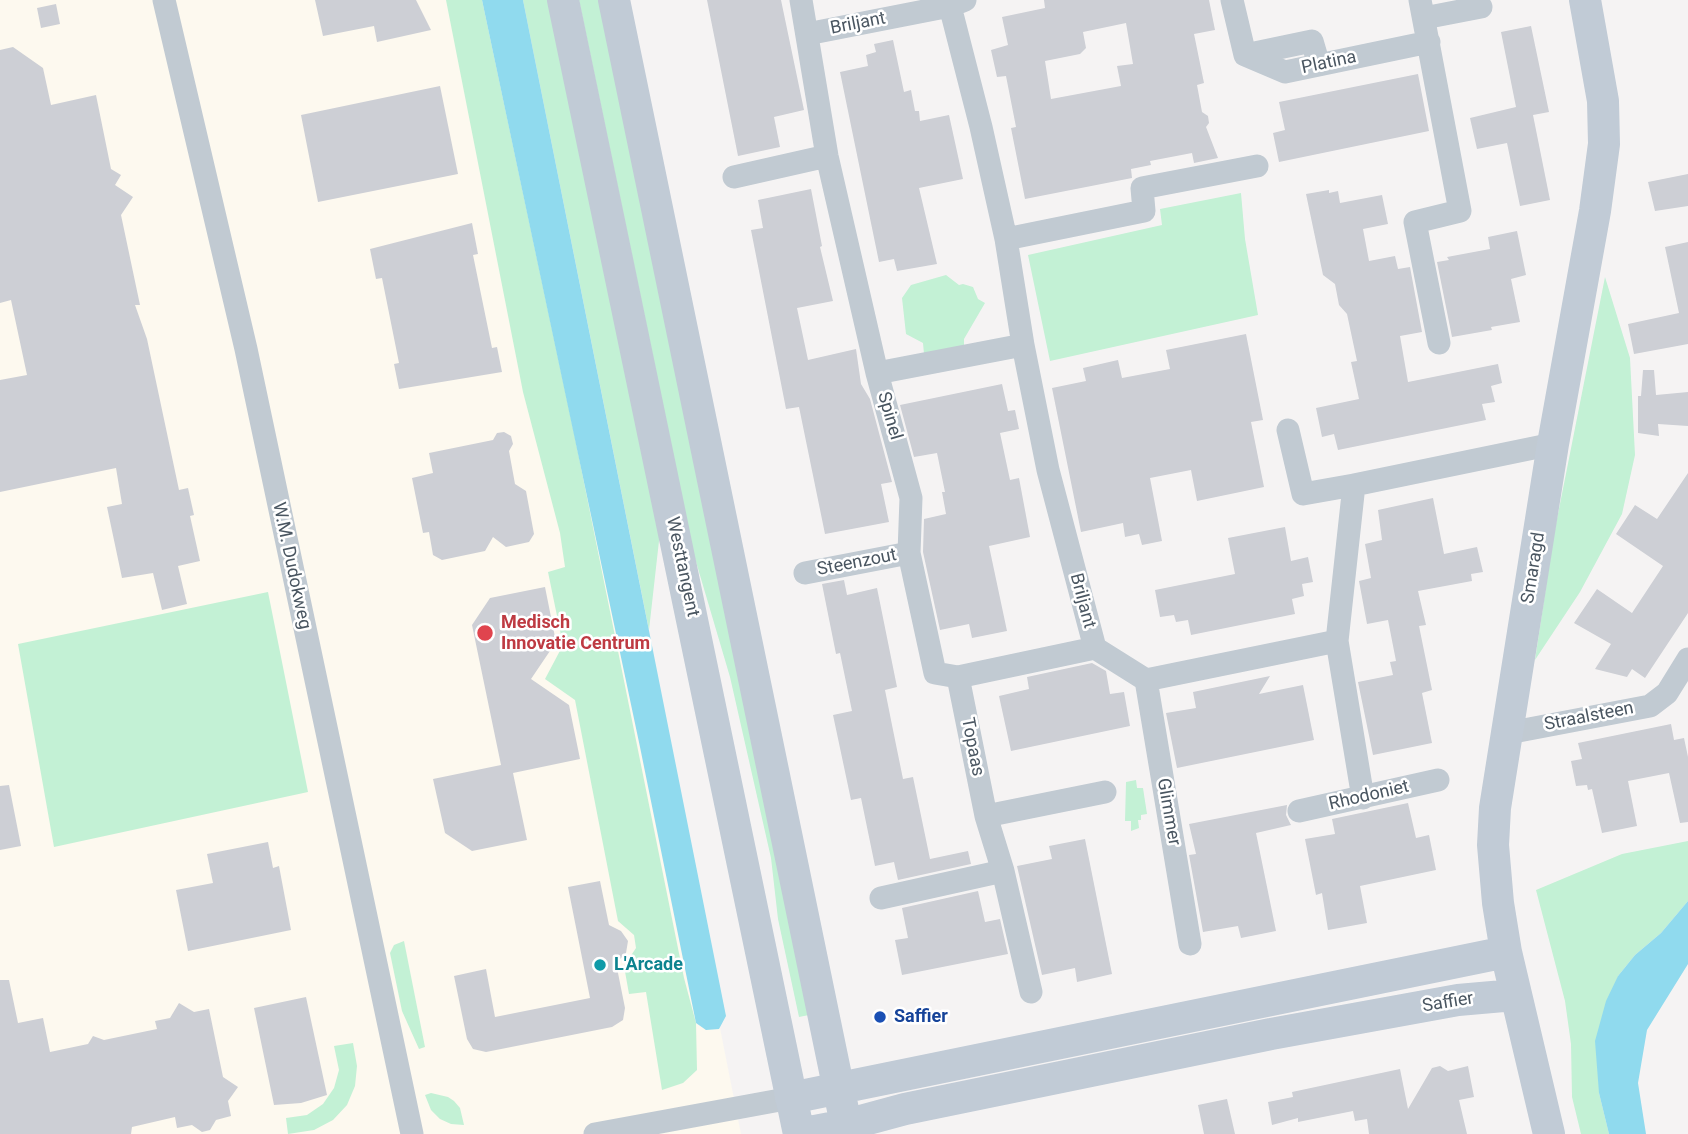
<!DOCTYPE html>
<html>
<head>
<meta charset="utf-8">
<style>
	body { margin:0 }
	canvas { display:block; background:#f5f3f3 }
</style>
</head>
<body>
<canvas width="1688" height="1134"></canvas>
<script>
const context = document.querySelector('canvas').getContext('2d');
context.lineJoin = 'round';
function fill(path, color) { context.fillStyle = color; context.fill(path, 'evenodd'); }
const shape = rows => new Path2D(rows.map(r => 'M' + r).join(''));
function stroke(path, color, width, dash) { context.strokeStyle = color; context.lineWidth = width; context.lineCap = dash ? 'butt' : 'round'; context.setLineDash(dash || []); context.stroke(path); }
function drawText(font, color, halo, rows, align = 'center') {
  context.font = font + ' Roboto,sans-serif'; context.lineWidth = 5; context.setLineDash([]); context.textBaseline = 'middle'; context.strokeStyle = halo; context.fillStyle = color; for (const [text, x, y, turn = 0] of rows) {
    context.save(); context.translate(x, y); context.rotate((+turn || 0) * Math.PI / 180); context.textAlign = isNaN(turn) ? turn : align; if (halo) context.strokeText(text, 0, 0); context.fillText(text, 0, 0); context.restore();
  }
}
fill(shape([
	[0,0,516,0,741,1134,0,1134]
]), '#fdf9ef');
fill(shape([
	[446,0,482,0,574,433,684,978,696,1023,697,1070,683,1083,662,1090,646,992,629,994,624,966,636,948,634,935,618,921,575,700,545,679,563,645,548,572,565,567,560,533,523,392],
	[523,0,549,0,660,532,649,630],
	[579,0,600,0,809,1015,799,1017,778,919,771,858,730,677,694,555],
	[1241,193,1245,239,1258,315,1050,361,1028,255,1162,225,1160,209],
	[946,275,959,285,963,284,973,287,978,299,985,303,964,339,964,347,924,354,923,343,906,334,902,298,911,285],
	[1605,277,1630,358,1635,455,1622,514,1580,592,1535,660,1554,534],
	[268,592,308,792,54,847,18,644],
	[1136,780,1137,788,1143,788,1147,814,1141,815,1141,820,1138,820,1139,828,1131,831,1131,821,1125,821,1126,782],
	[1688,841,1688,901,1661,933,1635,955,1618,976,1599,1093,1609,1134,1581,1134,1572,1097,1571,1044,1565,1001,1536,890,1622,854],
	[404,941,425,1047,419,1049,402,1011,390,953,394,945],
	[353,1043,357,1066,355,1086,347,1105,333,1120,314,1130,288,1134,286,1118,307,1115,323,1104,334,1088,339,1070,334,1046],
	[431,1093,448,1097,454,1101,460,1108,464,1125,451,1124,440,1119,431,1110,425,1095]
]), '#c3f1d5');
fill(shape([
	[482,0,523,0,726,1016,719,1029,706,1030,696,1023,640,747],
	[1688,901,1688,964,1647,1030,1638,1083,1646,1134,1609,1134,1599,1093,1595,1041,1606,1001,1618,976,1635,955,1661,933]
]), '#90daee');
fill(shape([
	[315,0,416,0,431,30,377,42,374,26,323,36],
	[707,0,781,0,804,110,774,117,780,147,738,156],
	[1044,0,1209,0,1215,30,1194,34,1204,83,1197,85,1202,112,1208,116,1209,123,1206,127,1218,158,1194,163,1192,153,1150,161,1151,165,1131,169,1132,178,1025,199,1011,128,1016,127,1006,76,997,77,991,50,1008,45,1002,17,1045,8],
	[1126,23,1133,64,1117,66,1121,86,1051,99,1045,61,1080,54,1086,48,1083,32],
	[56,4,60,24,41,28,37,8],
	[1531,26,1549,112,1533,115,1550,200,1520,206,1507,143,1477,149,1470,118,1516,107,1501,32],
	[893,40,904,92,911,90,915,111,919,111,920,121,949,115,963,179,919,188,937,264,897,271,894,259,879,262,840,72,868,66,866,55,876,52,874,44],
	[13,47,43,68,51,105,96,95,111,169,121,175,115,185,133,197,121,215,140,305,135,305,147,339,179,490,188,488,194,515,190,516,200,561,178,566,187,604,162,610,153,573,122,578,107,507,122,504,116,468,0,492,0,380,27,375,11,300,0,303,0,50],
	[1418,74,1429,131,1279,162,1273,133,1285,130,1279,102],
	[440,86,458,174,318,202,301,115],
	[1688,174,1688,206,1655,211,1648,182],
	[811,189,822,246,820,247,833,301,797,308,808,360,856,349,861,384,870,399,892,482,881,484,889,522,825,534,799,407,786,409,751,230,763,228,758,200],
	[1329,190,1329,193,1338,191,1340,203,1382,195,1388,224,1363,229,1369,261,1395,256,1398,269,1410,267,1422,332,1400,336,1408,382,1498,364,1502,383,1491,386,1495,402,1482,404,1486,420,1338,450,1334,434,1322,437,1316,408,1359,399,1351,362,1357,361,1347,314,1339,305,1335,284,1323,275,1306,194],
	[472,223,478,254,473,255,492,348,497,347,502,372,399,389,394,364,399,363,382,278,376,279,370,249],
	[1517,231,1526,275,1511,279,1520,322,1491,327,1492,330,1452,337,1437,262,1449,260,1447,257,1490,249,1488,237],
	[1688,242,1688,344,1634,354,1628,324,1679,313,1665,247],
	[1246,334,1263,420,1251,422,1264,487,1197,501,1191,470,1150,478,1162,541,1142,545,1139,534,1125,537,1123,523,1081,532,1052,388,1086,381,1083,368,1118,360,1122,378,1170,369,1166,350],
	[1643,370,1654,370,1656,395,1688,392,1688,426,1658,424,1659,436,1638,433,1638,396,1641,396],
	[1002,384,1008,411,1015,410,1019,429,1000,433,1010,480,1019,478,1030,537,989,546,1007,631,972,638,969,624,940,630,923,552,924,519,946,514,942,492,945,492,937,453,914,457,900,405],
	[504,432,511,436,513,444,509,451,515,484,526,491,534,534,529,542,506,547,493,537,485,551,442,560,433,555,429,532,423,533,412,478,433,473,429,453,493,440,497,433],
	[1688,473,1688,613,1645,678,1632,669,1627,677,1595,669,1611,644,1574,623,1597,589,1632,613,1663,566,1616,534,1635,505,1657,519],
	[1433,498,1444,554,1477,547,1483,572,1471,574,1472,581,1418,591,1426,625,1419,626,1432,690,1422,693,1432,743,1373,755,1358,682,1393,675,1390,662,1396,661,1388,620,1367,624,1359,581,1371,578,1365,544,1382,540,1378,510],
	[1285,527,1291,561,1308,557,1313,582,1302,584,1304,596,1292,599,1295,614,1191,635,1188,620,1176,622,1174,615,1160,617,1155,590,1235,574,1228,538],
	[844,580,847,595,877,588,897,687,885,690,893,730,903,779,913,777,930,859,968,851,971,864,898,880,894,862,875,866,861,798,851,800,833,715,852,711,840,653,836,654,822,584],
	[545,587,556,642,531,679,569,705,580,759,513,773,527,840,472,851,445,833,433,779,501,765,472,625,490,598],
	[1092,663,1106,671,1110,694,1124,692,1130,726,1011,751,999,696,1029,689,1027,677],
	[1270,676,1259,694,1303,685,1314,740,1177,768,1166,713,1196,708,1193,692],
	[1671,724,1674,740,1684,738,1688,757,1688,822,1680,823,1669,773,1628,781,1637,826,1602,833,1592,789,1588,790,1587,785,1576,786,1571,761,1582,759,1578,743],
	[9,785,21,846,0,850,0,786],
	[1408,803,1416,838,1429,835,1436,870,1360,886,1367,923,1328,930,1322,893,1316,895,1305,839,1335,834,1332,819],
	[1287,805,1286,815,1291,825,1256,833,1276,931,1241,938,1238,926,1203,932,1189,855,1196,854,1189,824],
	[1085,839,1112,974,1077,982,1075,968,1042,975,1017,866,1052,859,1049,846],
	[268,842,273,868,279,866,291,930,188,951,176,890,213,883,207,854],
	[600,881,609,925,621,931,628,941,626,953,616,963,625,1008,623,1020,612,1027,486,1052,473,1049,467,1039,454,976,486,969,495,1017,590,998,568,887],
	[978,891,985,922,1000,919,1008,954,902,975,895,940,908,938,902,908],
	[0,980,9,980,18,1023,43,1018,50,1052,88,1044,93,1036,104,1040,157,1029,155,1021,170,1018,179,1003,194,1012,209,1009,223,1077,238,1087,228,1101,231,1116,216,1120,210,1130,202,1132,192,1125,177,1128,175,1117,132,1127,131,1134,0,1134],
	[306,997,327,1095,301,1103,274,1105,254,1008],
	[1440,1066,1448,1071,1468,1066,1474,1097,1459,1100,1467,1134,1369,1134,1367,1119,1355,1121,1353,1111,1298,1122,1298,1118,1272,1125,1268,1102,1293,1097,1292,1092,1400,1069,1408,1109,1432,1068],
	[1227,1099,1235,1134,1204,1134,1198,1105]
]), '#cdcfd5');
stroke(shape([
	[164,0,246,349,412,1134],
	[801,0,827,156,877,373,911,498,909,553,935,673,958,677,1095,648],
	[1232,0,1245,55,1285,72,1429,42],
	[1420,0,1460,211,1415,222,1439,343],
	[950,6,981,127,1006,239,1023,345,1048,470,1095,648,1146,680,1337,641],
	[1424,18,1481,7],
	[807,34,950,6,965,0],
	[1245,55,1312,41,1319,65],
	[734,177,827,156],
	[1006,239,1144,211,1142,188,1257,166],
	[877,373,1023,345],
	[1288,430,1303,494,1354,485],
	[805,573,909,553],
	[958,677,986,816,1003,871,1031,992],
	[1146,680,1190,944],
	[1508,733,1650,706,1667,693,1688,659],
	[1363,798,1337,641,1354,485,1553,444],
	[1299,811,1438,780],
	[986,816,1105,792],
	[881,898,1003,871],
	[595,1134,791,1098]
]), '#c1cad2', 23);
stroke(shape([
	[563,0,799,1134],
	[614,0,848,1134],
	[791,1098,1506,952],
	[799,1134,846,1125,905,1109,1271,1034,1458,1000,1515,995],
	[1549,1134,1506,952,1498,903,1493,845,1495,808,1553,444,1595,211,1604,144,1603,101,1585,0]
]), '#c1cbd6', 32);
for (const [x, y, r, color] of [
	[485,633,9,"#e0444e"],
	[600,965,7,"#0f9aa8"],
	[880,1017,7,"#1a4fb4"]
]) { const dot = new Path2D(); dot.arc(x, y, r, 0, 2 * Math.PI); context.fillStyle = color; context.fill(dot); stroke(dot, '#fff', 2.5); }
drawText('18px', '#4a5661', '#fff', [
	["Briljant",858,24,-11],
	["Platina",1329,63,-12],
	["Spinel",889,416,74],
	["Steenzout",857,563,-11],
	["W.M. Dudokweg",291,566,78],
	["Westtangent",682,567,78],
	["Smaragd",1534,568,-81],
	["Briljant",1082,601,75],
	["Straalsteen",1589,717,-11],
	["Topaas",972,747,79],
	["Rhodoniet",1369,796,-13],
	["Glimmer",1168,812,80],
	["Saffier",1448,1003,-9]
]);
drawText('bold 18px', '#be3a42', '#fff', [
	["Medisch",501,623],
	["Innovatie Centrum",501,644]
], 'left');
drawText('bold 18px', '#0d838f', '#fff', [
	["L'Arcade",614,965]
], 'left');
drawText('bold 18px', '#164399', '#fff', [
	["Saffier",894,1017]
], 'left');
</script>
</body>
</html>
